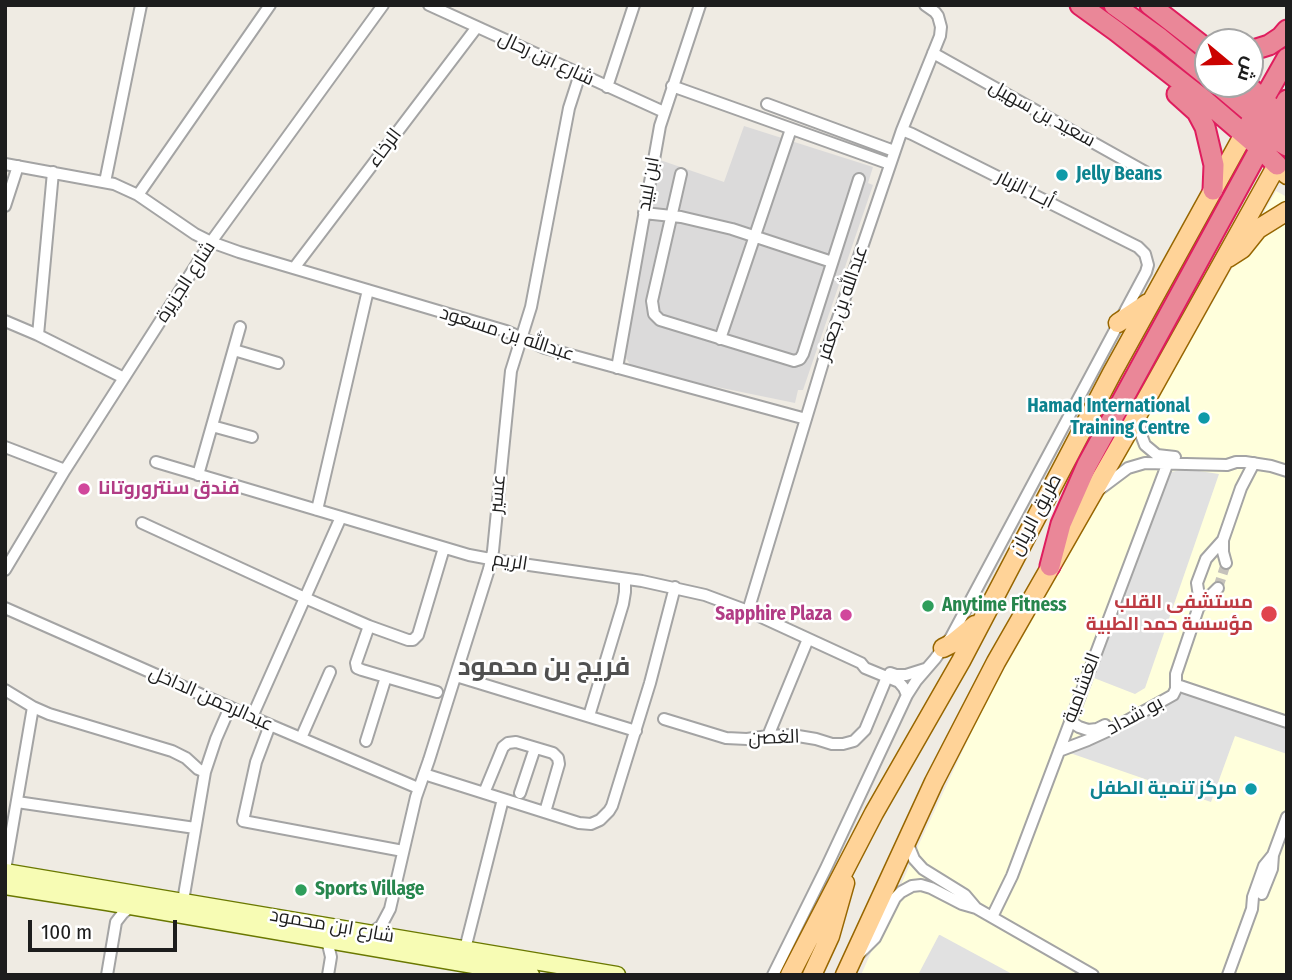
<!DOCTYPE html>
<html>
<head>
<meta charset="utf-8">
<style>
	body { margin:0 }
	#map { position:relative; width:1292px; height:980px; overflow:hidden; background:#efebe3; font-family:"Fira Sans Condensed",Cairo,sans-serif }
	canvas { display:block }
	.frame { position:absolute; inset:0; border:7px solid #1d1d1d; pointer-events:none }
	.north { position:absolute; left:1194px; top:28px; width:70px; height:70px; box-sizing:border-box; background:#fff; border:2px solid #a5a5a5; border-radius:50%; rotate:109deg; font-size:19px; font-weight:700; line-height:28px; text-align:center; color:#1d1d1d }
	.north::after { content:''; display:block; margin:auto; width:24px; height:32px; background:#cb0200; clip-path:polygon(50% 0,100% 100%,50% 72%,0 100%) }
	.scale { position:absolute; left:28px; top:920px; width:149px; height:32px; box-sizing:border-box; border:4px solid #1d1d1d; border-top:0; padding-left:9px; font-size:21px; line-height:24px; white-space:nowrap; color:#1d1d1d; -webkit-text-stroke:5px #fff; paint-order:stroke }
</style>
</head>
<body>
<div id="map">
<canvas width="1292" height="980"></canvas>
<div class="frame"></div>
<div class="north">ش</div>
<div class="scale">100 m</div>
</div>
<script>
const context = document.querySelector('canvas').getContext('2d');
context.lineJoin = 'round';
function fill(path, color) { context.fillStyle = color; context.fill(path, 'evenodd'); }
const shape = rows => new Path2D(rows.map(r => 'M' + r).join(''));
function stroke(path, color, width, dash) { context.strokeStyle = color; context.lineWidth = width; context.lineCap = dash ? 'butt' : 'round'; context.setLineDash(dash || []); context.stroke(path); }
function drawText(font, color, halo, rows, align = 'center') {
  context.font = font + ' "Fira Sans Condensed",Cairo,sans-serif'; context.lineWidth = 5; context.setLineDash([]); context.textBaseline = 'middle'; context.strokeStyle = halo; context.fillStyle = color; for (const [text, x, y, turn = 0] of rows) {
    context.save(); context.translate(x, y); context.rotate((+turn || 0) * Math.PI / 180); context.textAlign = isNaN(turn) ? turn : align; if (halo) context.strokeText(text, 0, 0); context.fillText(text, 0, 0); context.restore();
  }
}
fill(shape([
	[744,126,873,167,868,183,873,185,803,390,798,390,795,403,634,370,625,357,660,160,724,182]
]), '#dbdada');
fill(shape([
	[1276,191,1287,197,1287,975,861,975,920,842,985,703]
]), '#ffffdc');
fill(shape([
	[1186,469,1219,474,1145,688,1135,694,1094,678,1165,480,1171,472],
	[1185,691,1287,725,1287,754,1235,736,1211,802,1070,753],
	[939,935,940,935,1014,975,918,975]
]), '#e1e1e1');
stroke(shape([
	[1218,588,1226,563]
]), '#c5c2bb', 10, [10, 5]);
const street = shape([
	[429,5,664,112],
	[933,53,1151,175],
	[672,86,890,164],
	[607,87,634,5],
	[767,104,894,151],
	[5,164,114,184,138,195,195,234,211,242,239,252,506,331,545,348,806,419],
	[681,174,652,301,654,314,660,320,794,361,800,359,803,354,859,179],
	[105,182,141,5],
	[138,195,270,5],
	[5,206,18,166],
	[644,213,681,217,732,229,832,262],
	[294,268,477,27],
	[5,321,38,335,124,378],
	[38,335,53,172],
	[720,339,791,129],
	[234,350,278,363],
	[617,368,660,126,700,5],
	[1141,415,1140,432,1145,445,1157,455,1175,457],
	[212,426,252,437],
	[5,447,65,470],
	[156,462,469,555,501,561,642,581,705,595,748,611,861,663,865,668,899,682,904,688,907,695],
	[198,475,240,327],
	[1096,492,1128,468,1145,463,1227,465,1236,462,1245,462,1271,466,1287,471],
	[317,510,368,290],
	[142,523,305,598,369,626,408,640,413,640,418,635,444,548],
	[1226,563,1223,552,1223,540,1241,488,1254,463],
	[5,570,65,470,211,242,383,5],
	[1199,607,1218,588],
	[5,608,270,725,418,788],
	[748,611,824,359,902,130,940,36,941,27,938,16,935,12,925,5],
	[369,626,356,663,357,668,362,670,437,692],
	[890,673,896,675,906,675,925,669],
	[456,676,636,731],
	[1177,685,1287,722],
	[1176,689,1176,674,1200,603,1197,583,1206,559,1223,540],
	[5,690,33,707,49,714,172,751,186,758,198,769,205,772],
	[589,716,623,604,625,592,625,579],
	[252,717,341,517],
	[664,719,726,738,747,739,768,736,792,735,816,739,832,744,843,744,854,741,865,730,887,677],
	[1070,721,1079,727,1088,730,1097,729,1105,725],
	[270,725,256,762,243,821,403,851],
	[768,736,808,639],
	[301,738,330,672],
	[366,741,386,677],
	[1059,751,1088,740,1112,729,1173,695,1176,689],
	[424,774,579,823,591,824,600,820,609,811,612,806,650,683,675,587],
	[484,793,503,747,508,743,516,742,553,753,558,758,559,764,545,812],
	[520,793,535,748],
	[17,802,195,828],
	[907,842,914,859,923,869,965,895,976,908],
	[5,870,33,707],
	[1262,894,1272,869,1273,855,1287,817],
	[183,901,205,772,216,739,230,707],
	[992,917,1012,876,1170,457],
	[371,933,381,926,390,909,416,797,429,760,489,569,493,551,511,371,531,307,569,108,580,74],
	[327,940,331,957,328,975],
	[465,949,503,799],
	[858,955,875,938,895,898,901,892,912,886,921,885,931,888,962,904,976,908,1093,975],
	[107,975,116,922,123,913,132,906],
	[773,975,826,868,907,695,916,681,935,659,951,637,1146,272,1148,265,1145,254,1138,247,912,134,902,130],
	[1228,975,1252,909,1253,897,1264,866,1273,855]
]);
const secondary = shape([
	[5,872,617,975],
	[5,886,107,902,531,975]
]);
const primary = shape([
	[1228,258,1242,249,1258,229,1287,211],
	[1118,323,1148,303],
	[943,648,953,643,975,625],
	[790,975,874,813,961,661,1112,373,1244,134],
	[812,975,830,936,845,883],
	[845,975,934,782,996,662,1142,407,1277,165,1287,175]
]);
const highway = shape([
	[1080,5,1116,31,1203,99,1260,148,1277,165],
	[1114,5,1160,38,1208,77],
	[1150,5,1208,50],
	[1250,51,1269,45,1281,37,1287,30],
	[1217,84,1262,122,1273,128,1287,130],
	[1246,84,1271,107],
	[1177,94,1197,112,1205,127,1214,165,1213,190],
	[1244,134,1287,58],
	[1259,134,1272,137,1287,146],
	[1272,136,1276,121,1287,100],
	[1050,566,1061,524,1087,465,1260,148,1266,124,1263,100]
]);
stroke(street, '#a4a4a4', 14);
stroke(secondary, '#6a7801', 19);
stroke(primary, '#976600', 21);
stroke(highway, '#df1d5e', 23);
stroke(street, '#fff', 10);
stroke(secondary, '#f7fcb4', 16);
stroke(primary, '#ffd398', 18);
stroke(highway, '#ea8798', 19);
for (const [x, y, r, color] of [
	[1062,175,7,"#0f9aa8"],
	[1204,418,7,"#0f9aa8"],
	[84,489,7,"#d1479c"],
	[928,606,7,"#2e9e5b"],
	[1269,614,9,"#e0444e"],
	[846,615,7,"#d1479c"],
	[1251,789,7,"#0f9aa8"],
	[301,890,7,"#2e9e5b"]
]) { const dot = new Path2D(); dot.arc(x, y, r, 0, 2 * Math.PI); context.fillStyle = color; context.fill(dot); stroke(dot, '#fff', 2.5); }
drawText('19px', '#1d1d1d', '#fff', [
	["شارع ابن رحال",546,59,25],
	["سعيد بن سهيل",1042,114,29],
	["الرخاء",385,148,-53],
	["ابن لبيد",649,184,-80],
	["أبــا الزبار",1025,190,27],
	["شارع الجزيرة",186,282,-57],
	["عبدالله بن جعفر",843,303,-71],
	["عبدالله بن مسعود",507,334,18],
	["عسير",498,494,-85],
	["طريق الريان",1036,515,-62],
	["الريم",510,562,9],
	["الغشامية",1082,688,-69],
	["عبدالرحمن الداخل",211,699,24],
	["بو شداد",1135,716,-28],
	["الغصن",774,738,-2],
	["شارع ابن محمود",332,926,10]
]);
drawText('bold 19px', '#0d838f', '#fff', [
	["Jelly Beans",1076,175,"left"],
	["Hamad International",1190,407],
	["Training Centre",1190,429],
	["مركز تنمية الطفل",1237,789]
], 'right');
drawText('bold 19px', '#b23c85', '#fff', [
	["فندق سنتروروتانا",98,489],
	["Sapphire Plaza",832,615,"right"]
], 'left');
drawText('bold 19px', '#be3a42', '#fff', [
	["مستشفى القلب",1253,603],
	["مؤسسة حمد الطبية",1253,625]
], 'right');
drawText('bold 19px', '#27864d', '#fff', [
	["Anytime Fitness",942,606],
	["Sports Village",315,890]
], 'left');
drawText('bold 26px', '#505050', '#fff', [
	["فريج بن محمود",544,668]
]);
</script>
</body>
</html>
